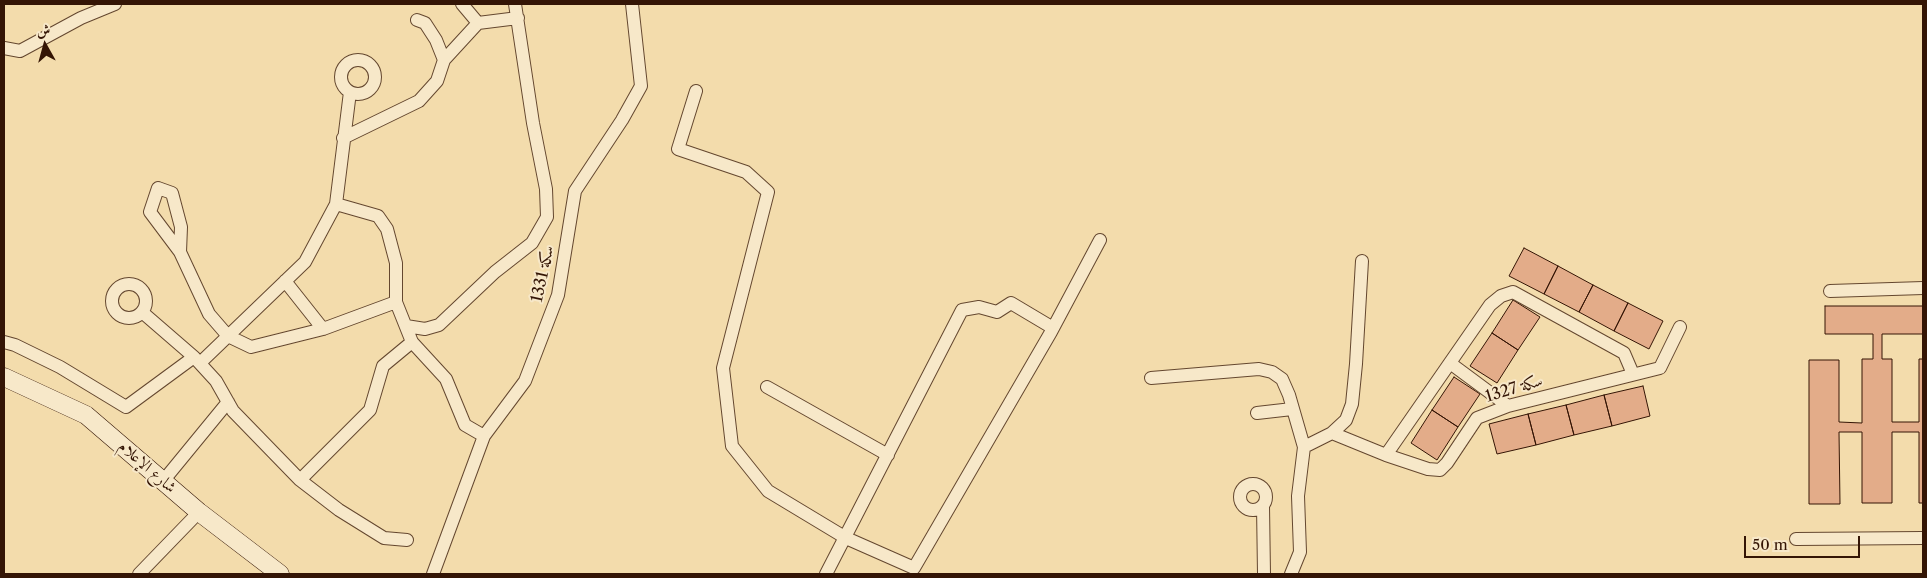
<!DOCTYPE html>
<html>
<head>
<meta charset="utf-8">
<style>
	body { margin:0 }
	#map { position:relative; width:1927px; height:578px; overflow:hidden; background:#f3dcac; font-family:"Libre Caslon Text",Amiri,serif }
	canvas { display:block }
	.frame { position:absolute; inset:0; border:5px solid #341505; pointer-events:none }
	.north { position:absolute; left:20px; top:20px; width:50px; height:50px; -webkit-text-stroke:4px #f7e8c9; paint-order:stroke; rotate:353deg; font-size:14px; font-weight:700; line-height:20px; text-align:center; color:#341505 }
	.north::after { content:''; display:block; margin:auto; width:18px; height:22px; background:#341505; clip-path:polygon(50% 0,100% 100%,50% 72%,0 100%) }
	.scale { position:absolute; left:1744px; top:536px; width:116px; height:22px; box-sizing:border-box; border:2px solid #341505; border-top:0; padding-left:6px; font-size:15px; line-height:18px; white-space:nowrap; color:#341505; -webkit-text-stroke:4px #f7e8c9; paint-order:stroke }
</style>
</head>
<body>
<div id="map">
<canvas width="1927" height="578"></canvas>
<div class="frame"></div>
<div class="north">ش</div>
<div class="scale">50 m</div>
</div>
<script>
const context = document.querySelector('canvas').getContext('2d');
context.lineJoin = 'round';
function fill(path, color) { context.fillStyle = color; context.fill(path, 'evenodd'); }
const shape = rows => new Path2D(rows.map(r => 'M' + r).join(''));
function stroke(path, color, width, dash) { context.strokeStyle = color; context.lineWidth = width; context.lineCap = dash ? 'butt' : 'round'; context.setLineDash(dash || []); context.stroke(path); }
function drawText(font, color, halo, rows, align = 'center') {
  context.font = font + ' "Libre Caslon Text",Amiri,serif'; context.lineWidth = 4; context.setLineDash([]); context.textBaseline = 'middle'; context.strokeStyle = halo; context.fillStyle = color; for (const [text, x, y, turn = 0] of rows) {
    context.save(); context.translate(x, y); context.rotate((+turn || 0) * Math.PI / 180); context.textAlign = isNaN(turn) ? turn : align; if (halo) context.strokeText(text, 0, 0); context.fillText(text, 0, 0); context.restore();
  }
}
const building = shape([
	[1524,248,1558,266,1544,294,1509,276,1524,248],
	[1558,266,1593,285,1579,312,1544,294,1558,266],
	[1593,285,1628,303,1614,331,1579,312,1593,285],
	[1513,300,1540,317,1518,350,1492,333,1513,300],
	[1628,303,1663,321,1649,349,1614,331,1628,303],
	[1825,306,1923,306,1923,334,1882,334,1882,359,1892,359,1892,422,1919,422,1919,359,1923,359,1923,503,1919,503,1919,432,1892,432,1892,503,1862,503,1862,432,1839,432,1840,504,1809,504,1809,360,1839,360,1839,422,1862,423,1862,359,1873,359,1873,334,1825,334,1825,306],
	[1492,333,1518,350,1497,383,1470,366,1492,333],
	[1454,377,1480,394,1458,427,1432,410,1454,377],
	[1643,386,1650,416,1612,426,1604,395,1643,386],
	[1604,395,1612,426,1574,435,1566,405,1604,395],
	[1566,405,1574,435,1536,445,1528,414,1566,405],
	[1432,410,1458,427,1437,460,1411,443,1432,410],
	[1528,414,1536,445,1497,454,1489,424,1528,414]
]);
fill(building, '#e3ac89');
stroke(building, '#341505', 1);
const minor = shape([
	[462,4,478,23],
	[417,20,425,23,436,40,444,60],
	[4,48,20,51,81,18,115,4],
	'341 77a17 17 0 1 1 34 0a17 17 0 1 1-34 0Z',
	[696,91,678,149,746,172,768,192,723,368,732,446,768,491,846,538,914,568,1051,332,1100,240],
	[343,138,419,101,437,81,444,60,478,23,518,18],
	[336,204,378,216,387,229,396,263,396,302,412,342,446,379,465,425,484,436],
	[180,252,150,212,158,188,172,193,181,227,180,252,209,314,228,336,251,347,323,329,396,302],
	[285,281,323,329],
	'112 301a17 17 0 1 1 34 0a17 17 0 1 1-34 0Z',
	[1830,291,1923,288],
	[142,312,194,357,216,381,233,411,300,480,339,510,384,538,407,540],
	[406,326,425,329,439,325,495,272,532,243,547,217,546,189,533,123,515,4],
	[4,342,15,345,60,367,126,407,194,357],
	[200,363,305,262,336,204,350,92],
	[1450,363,1508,406],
	[1151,378,1259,369,1272,372,1282,379,1289,395,1304,447],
	[767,387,888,455],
	[1257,413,1292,409],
	[1332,433,1386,455,1428,469,1440,470,1447,463,1477,418,1508,406,1660,368,1680,327],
	[1386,455,1490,305,1501,296,1513,292,1624,353,1633,374],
	[164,480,228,402],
	[300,480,370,410,383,366,412,342],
	'1240 497a13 13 0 1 1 26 0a13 13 0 1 1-26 0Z',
	[1263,506,1264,574],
	[1796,539,1923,538],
	[139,574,199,512],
	[433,574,484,436,525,381,558,295,575,191,622,120,641,86,632,4],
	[826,574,962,310,979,307,997,312,1011,303,1053,328],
	[1291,574,1300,552,1298,496,1304,447,1332,433,1346,420,1352,404,1356,364,1362,261]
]);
const secondary = shape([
	[4,377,86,415,199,512,280,574]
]);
stroke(minor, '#64472f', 14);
stroke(secondary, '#341505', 19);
stroke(minor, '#f7e8c9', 12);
stroke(secondary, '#f7e8c9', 18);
drawText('16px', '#341505', '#f7e8c9', [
	["سكة 1331",543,274,-78],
	["سكة 1327",1514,389,-17],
	["شارع الإعلام",147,467,41]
]);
</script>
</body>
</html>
